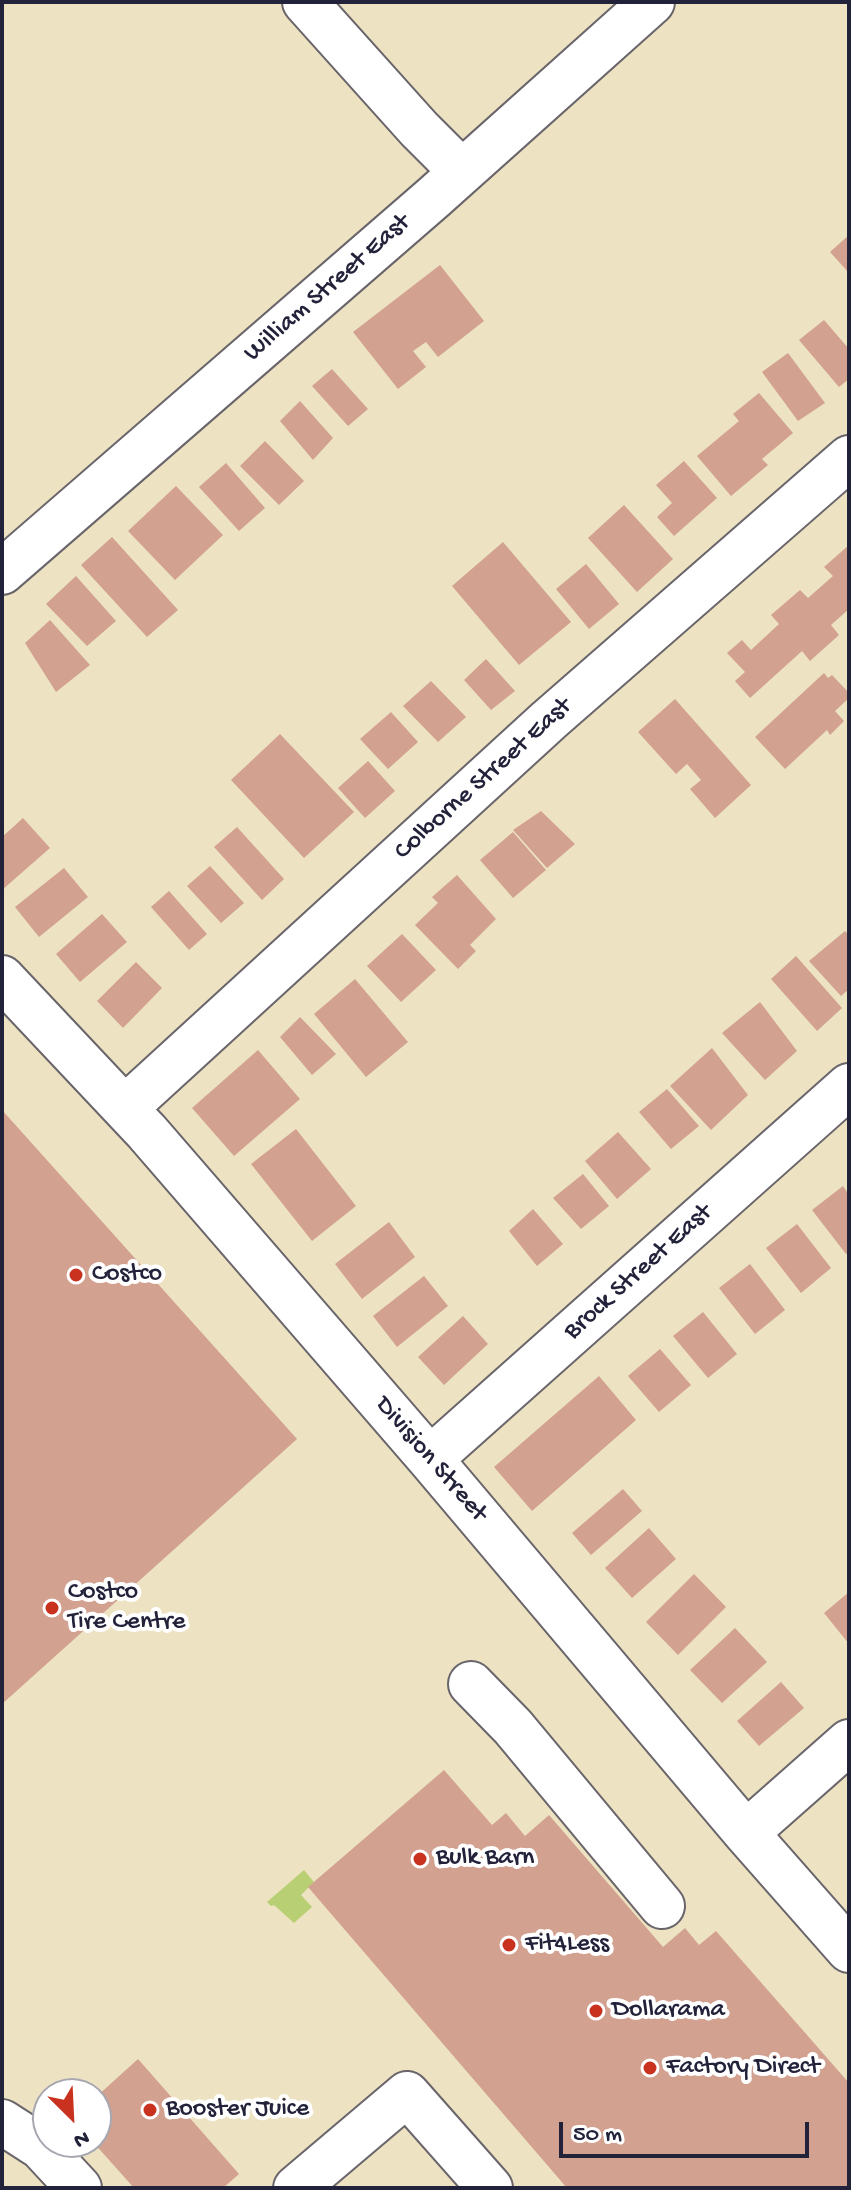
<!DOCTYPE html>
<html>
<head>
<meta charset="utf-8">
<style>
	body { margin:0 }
	#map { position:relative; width:851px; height:2190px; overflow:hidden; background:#ede2c2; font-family:"Gochi Hand",sans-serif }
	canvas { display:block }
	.frame { position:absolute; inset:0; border:4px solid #22223b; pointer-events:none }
	.north { position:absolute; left:32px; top:2078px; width:80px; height:80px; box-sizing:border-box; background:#fff; border:2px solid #a7a7b1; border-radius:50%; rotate:156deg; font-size:22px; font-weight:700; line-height:32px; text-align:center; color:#22223b }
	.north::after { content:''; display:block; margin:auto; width:28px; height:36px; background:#c8321e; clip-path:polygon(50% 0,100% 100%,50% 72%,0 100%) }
	.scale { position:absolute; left:559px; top:2122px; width:250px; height:36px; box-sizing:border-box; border:4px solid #22223b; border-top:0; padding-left:10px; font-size:24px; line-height:28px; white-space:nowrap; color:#22223b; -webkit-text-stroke:6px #fff; paint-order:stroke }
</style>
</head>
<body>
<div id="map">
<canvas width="851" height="2190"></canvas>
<div class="frame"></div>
<div class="north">N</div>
<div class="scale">50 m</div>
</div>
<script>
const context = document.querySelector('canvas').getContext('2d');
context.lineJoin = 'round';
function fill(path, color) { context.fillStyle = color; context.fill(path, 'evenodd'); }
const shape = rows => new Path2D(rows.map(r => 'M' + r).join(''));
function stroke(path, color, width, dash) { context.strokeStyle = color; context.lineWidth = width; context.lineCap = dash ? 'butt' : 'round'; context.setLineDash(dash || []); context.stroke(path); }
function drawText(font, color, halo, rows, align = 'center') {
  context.font = font + ' "Gochi Hand",sans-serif'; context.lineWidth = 8; context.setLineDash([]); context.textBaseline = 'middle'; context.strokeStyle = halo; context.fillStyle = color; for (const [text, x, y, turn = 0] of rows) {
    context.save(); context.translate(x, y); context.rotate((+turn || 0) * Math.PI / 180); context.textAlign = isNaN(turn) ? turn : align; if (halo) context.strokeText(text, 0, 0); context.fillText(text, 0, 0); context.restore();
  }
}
fill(shape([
	[304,1870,314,1882,301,1895,312,1907,294,1923,274,1905,271,1906,267,1902]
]), '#b9cf73');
fill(shape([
	[849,235,849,273,830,252],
	[440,265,484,321,438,357,426,342,413,351,426,367,398,389,353,332],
	[824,320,849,349,849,379,839,387,799,340],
	[788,353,825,403,798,421,762,372],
	[332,369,368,409,348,426,312,386],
	[759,393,793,433,762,459,768,465,731,496,697,456,739,421,733,414],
	[300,401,333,438,313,460,280,421],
	[265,441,304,481,279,505,240,466],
	[684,461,717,498,674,536,657,517,672,503,656,485],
	[226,463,265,508,239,531,199,487],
	[176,486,223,535,175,580,128,531],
	[624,505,673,559,637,592,588,538],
	[112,537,178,610,147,637,81,565],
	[503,542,571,622,519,665,452,586],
	[849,545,849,609,831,625,839,635,810,661,802,651,750,698,735,681,745,672,727,653,742,640,751,650,779,624,771,615,800,590,808,598,833,576,824,567],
	[586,564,619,604,589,629,556,589],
	[76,576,116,621,87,646,46,604],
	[50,620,90,665,56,692,25,643],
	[486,659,515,691,491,710,464,680],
	[824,673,828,678,832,675,849,693,849,698,835,711,844,721,830,735,827,730,785,769,755,737],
	[431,681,466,717,438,742,403,706],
	[675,699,751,785,715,818,690,789,701,780,687,764,676,774,638,732],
	[391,712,418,742,388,769,360,739],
	[280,734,354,812,304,858,231,780],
	[368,761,395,791,365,818,338,788],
	[541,811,575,844,547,868,513,830],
	[23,818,50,848,2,890,2,837],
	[237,827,284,879,262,900,214,847],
	[513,832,546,870,513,898,480,860],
	[210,866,244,903,221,923,187,886],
	[64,868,88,897,39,937,15,907],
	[457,875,496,919,470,945,476,951,458,969,415,925,438,903,432,897],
	[169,891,207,934,189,950,151,907],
	[102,914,127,942,80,982,56,954],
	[845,931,849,935,849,989,841,996,809,961],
	[402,934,436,970,401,1002,367,966],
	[796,956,842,1008,817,1031,771,979],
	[136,962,162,988,123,1028,97,1001],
	[355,979,408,1042,366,1077,314,1014],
	[760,1002,797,1051,765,1080,722,1033],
	[300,1017,336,1054,312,1075,280,1037],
	[712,1048,748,1095,711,1130,670,1086],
	[258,1050,300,1099,234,1156,192,1108],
	[667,1089,699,1126,671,1149,639,1112],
	[2,1110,297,1439,2,1704],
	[296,1129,356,1206,312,1241,251,1164],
	[618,1132,651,1169,617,1199,585,1161],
	[583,1174,609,1206,581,1229,553,1198],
	[843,1186,849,1195,849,1252,846,1254,812,1210],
	[533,1209,563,1244,537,1266,509,1231],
	[389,1222,415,1257,362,1299,335,1264],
	[797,1224,831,1268,801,1293,766,1248],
	[750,1264,785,1310,755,1334,719,1288],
	[424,1276,448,1306,397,1347,373,1316],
	[703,1312,737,1354,708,1378,673,1336],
	[463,1316,488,1344,444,1385,418,1357],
	[660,1349,691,1385,659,1412,628,1376],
	[599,1376,636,1420,532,1511,494,1467],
	[623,1489,642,1511,591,1555,572,1533],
	[649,1528,676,1559,632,1598,605,1568],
	[694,1574,726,1607,678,1655,646,1622],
	[849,1592,849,1644,824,1613],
	[735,1628,767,1662,722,1703,690,1670],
	[781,1682,804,1708,759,1746,737,1721],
	[444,1770,492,1825,506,1813,525,1836,549,1815,663,1947,685,1928,699,1945,716,1931,849,2083,849,2188,567,2188,308,1887],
	[138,2059,239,2174,223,2188,134,2188,93,2142,96,2142,96,2097]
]), '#d2a190');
const minor = shape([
	[305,2,419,129,462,172],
	[2,572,433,198,652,2],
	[2,978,147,1132,430,1459,746,1833,849,1950],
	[125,1108,549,720,849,458],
	[430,1459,849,1086],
	[471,1684,513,1727,662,1906],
	[746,1833,849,1742],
	[2,2122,41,2147,79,2188],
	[296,2188,407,2094,490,2188]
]);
stroke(minor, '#69656a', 48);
stroke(minor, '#fff', 44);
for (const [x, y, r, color] of [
	[76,1275,8,"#c8321e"],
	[52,1608,8,"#c8321e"],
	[420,1859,8,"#c8321e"],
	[509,1945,8,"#c8321e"],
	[596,2011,8,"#c8321e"],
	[650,2068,8,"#c8321e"],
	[150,2110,8,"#c8321e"]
]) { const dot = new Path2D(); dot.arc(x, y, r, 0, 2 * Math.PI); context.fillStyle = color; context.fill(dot); stroke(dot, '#fff', 3); }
drawText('26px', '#22223b', '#fff', [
	["William Street East",328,289,-41],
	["Colborne Street East",484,780,-42],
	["Brock Street East",639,1273,-42],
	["Division Street",430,1460,49]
]);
drawText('26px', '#22223b', '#fff', [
	["Costco",92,1275],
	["Costco",68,1593],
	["Tire Centre",68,1623],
	["Bulk Barn",436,1859],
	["Fit4Less",525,1945],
	["Dollarama",612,2011],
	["Factory Direct",666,2068],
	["Booster Juice",166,2110]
], 'left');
</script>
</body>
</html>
